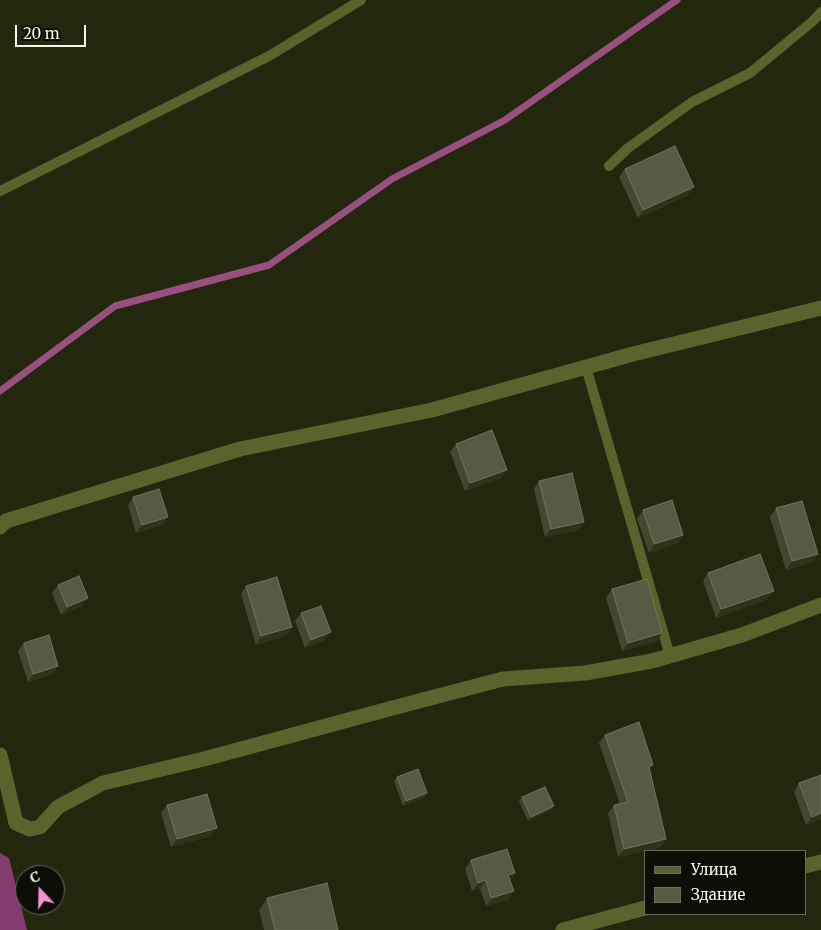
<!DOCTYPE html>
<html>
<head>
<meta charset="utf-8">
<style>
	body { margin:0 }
	#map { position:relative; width:821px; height:930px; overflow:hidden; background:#22270e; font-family:Merriweather,serif }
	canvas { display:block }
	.legend { position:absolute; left:644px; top:850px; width:162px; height:65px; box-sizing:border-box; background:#0c0f05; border:1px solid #686c60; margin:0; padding:6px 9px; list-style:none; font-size:15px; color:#f3f7e8 }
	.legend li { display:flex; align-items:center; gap:10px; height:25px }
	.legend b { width:25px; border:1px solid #686c60 }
	.north { position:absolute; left:15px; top:865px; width:50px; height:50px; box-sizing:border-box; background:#0c0f05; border:1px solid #686c60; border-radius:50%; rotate:339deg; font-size:14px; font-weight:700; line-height:20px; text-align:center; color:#f3f7e8 }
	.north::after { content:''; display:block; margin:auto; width:18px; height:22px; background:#f491d3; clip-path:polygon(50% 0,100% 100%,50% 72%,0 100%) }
	.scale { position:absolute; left:15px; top:25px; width:71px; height:22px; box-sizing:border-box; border:2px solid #f3f7e8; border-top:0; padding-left:6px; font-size:15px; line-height:18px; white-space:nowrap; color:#f3f7e8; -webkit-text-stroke:4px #0c0f05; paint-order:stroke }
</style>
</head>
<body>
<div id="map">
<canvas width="821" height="930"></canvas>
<ul class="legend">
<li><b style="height:6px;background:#59632c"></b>Улица</li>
<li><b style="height:14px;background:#565c44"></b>Здание</li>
</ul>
<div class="north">С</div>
<div class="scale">20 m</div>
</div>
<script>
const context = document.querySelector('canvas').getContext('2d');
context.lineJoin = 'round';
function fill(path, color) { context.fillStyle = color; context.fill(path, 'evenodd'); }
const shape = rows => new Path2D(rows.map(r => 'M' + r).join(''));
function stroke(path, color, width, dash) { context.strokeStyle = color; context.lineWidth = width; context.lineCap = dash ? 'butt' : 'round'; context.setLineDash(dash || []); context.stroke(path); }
fill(shape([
	[0,853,9,858,27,930,0,930]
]), '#833c6d');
stroke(shape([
	[0,391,115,306,269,265,392,179,505,120,677,0]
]), '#985081', 7);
stroke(shape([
	[609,166,628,148,692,102,750,73,813,21,821,12],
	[0,191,269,56,361,0],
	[586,367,670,656]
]), '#59632c', 10);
stroke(shape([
	[0,527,6,521,240,449,432,410,633,354,821,308],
	[0,755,16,823,30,829,40,827,58,807,103,783,204,759,400,706,503,679,585,673,652,661,742,635,821,605],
	[805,866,821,862],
	[563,930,645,908]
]), '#59632c', 15);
fill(shape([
	[625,169,688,195,638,218,619,177],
	[456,444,501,478,465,491,450,452],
	[539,481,584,522,578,530,545,537,534,489],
	[133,497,168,517,162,525,136,533,128,505],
	[776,508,818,554,812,562,786,570,770,517],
	[643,510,683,535,678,543,649,553,637,519],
	[708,573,768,599,716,618,703,581],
	[58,585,82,606,61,615,52,593],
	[246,586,292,627,286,635,256,645,241,594],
	[612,589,657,641,622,651,606,598],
	[301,613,325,640,305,648,295,621],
	[24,643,58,666,52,674,28,682,18,651],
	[605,735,650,770,661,847,618,857,608,813,614,805,620,804,599,743],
	[397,777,427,793,424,797,403,806,394,781],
	[799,783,821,819,806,825,794,792],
	[522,797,554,806,551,810,528,821,519,801],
	[167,805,211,836,171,847,161,813],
	[471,860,515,873,510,880,508,900,486,906,480,888,472,891,465,869],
	[267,898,338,930,264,930,259,910]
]), '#434930');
fill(shape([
	[694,187,688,195,638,218,643,210],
	[507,470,501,478,465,491,470,483],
	[168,517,162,525,136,533,142,525],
	[584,522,578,530,545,537,551,529],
	[683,535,678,543,649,553,654,544],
	[818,554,812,562,786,570,792,561],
	[774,591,768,599,716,618,721,609],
	[88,598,82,606,61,615,67,607],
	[292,627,286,635,256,645,261,636],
	[331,632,325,640,305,648,311,640],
	[662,633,657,641,622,651,628,643],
	[58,666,52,674,28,682,33,674],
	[427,793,424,797,403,806,406,801],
	[554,806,551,810,528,821,531,817],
	[821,813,821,819,806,825,812,817],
	[217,828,211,836,171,847,177,839],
	[666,839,661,847,618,857,624,849],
	[515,873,509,881,508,875],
	[486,880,480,888,472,891,478,883],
	[514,891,508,900,486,906,491,898]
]), '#2e341a');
const building = shape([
	[675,146,694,187,643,210,625,169,675,146],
	[492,430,507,470,470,483,456,444,492,430],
	[572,473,584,522,551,529,539,481,572,473],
	[159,489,168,517,142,525,133,497,159,489],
	[672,500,683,535,654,544,643,510,672,500],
	[802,501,818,554,792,561,776,508,802,501],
	[760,554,774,591,721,609,708,573,760,554],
	[79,576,88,598,67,607,58,585,79,576],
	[277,577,292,627,261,636,246,586,277,577],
	[647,579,662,633,628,643,612,589,647,579],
	[321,606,331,632,311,640,301,613,321,606],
	[49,635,58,666,33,674,24,643,49,635],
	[639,722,653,765,649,767,666,839,624,849,614,805,628,802,605,735,639,722],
	[418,769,427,793,406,801,397,777,418,769],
	[821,775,821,813,812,817,799,783,821,775],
	[545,787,554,806,531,817,522,797,545,787],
	[207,794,217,828,177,839,167,805,207,794],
	[507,849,515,873,508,875,514,891,491,898,486,880,478,883,471,860,507,849],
	[327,883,338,930,275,930,267,898,327,883]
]);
fill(building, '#565c44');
stroke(building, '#6f745d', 1);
</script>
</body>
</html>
